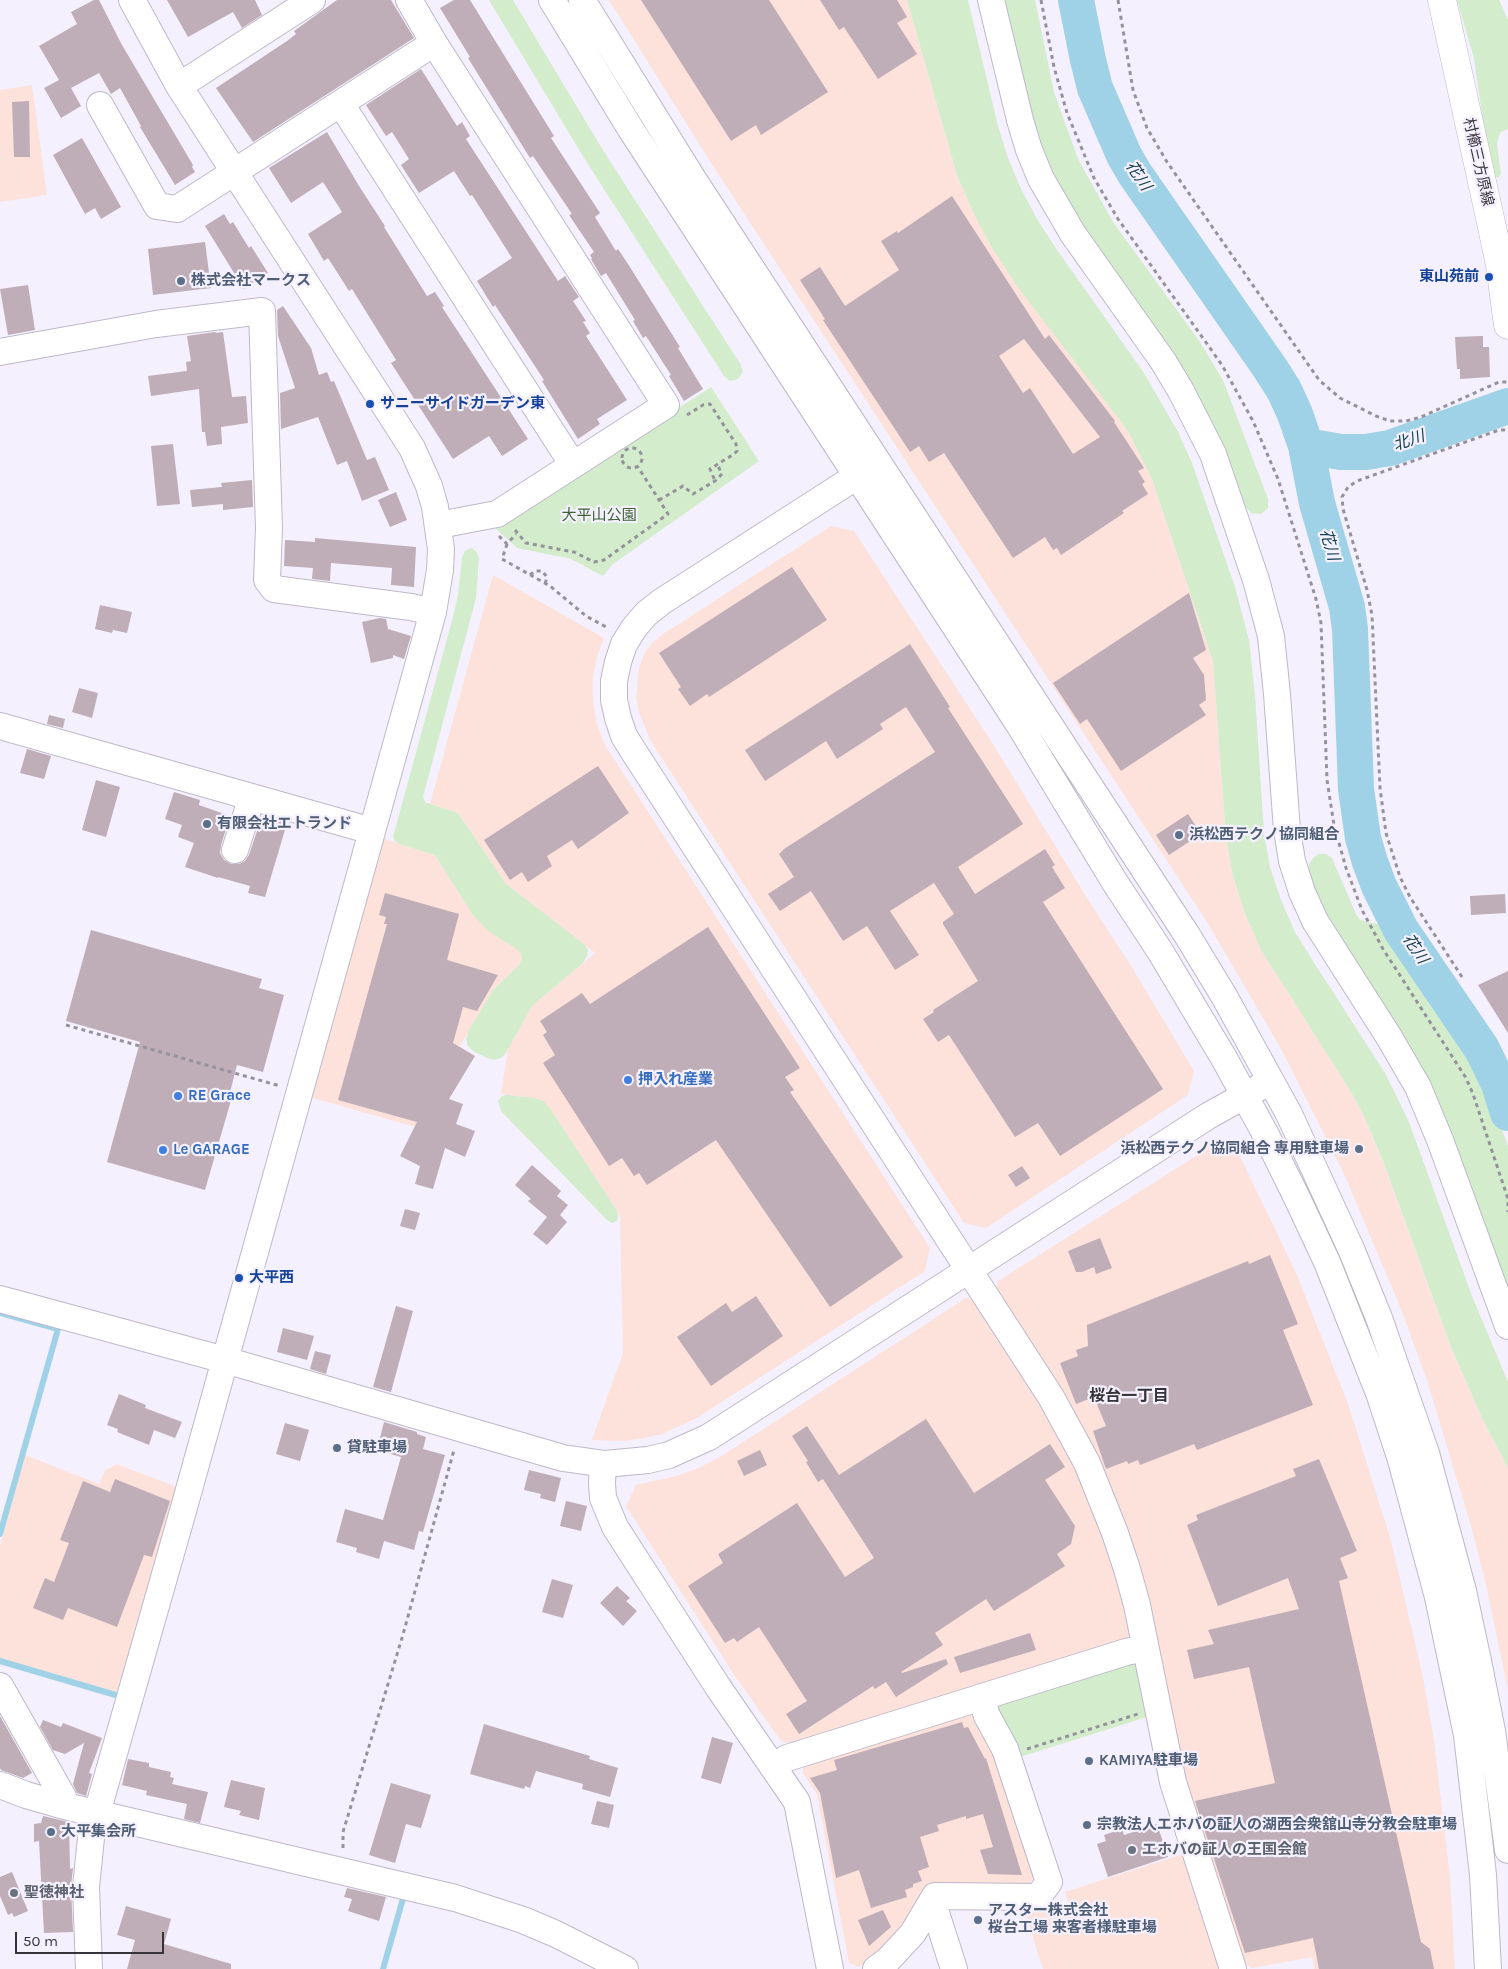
<!DOCTYPE html>
<html>
<head>
<meta charset="utf-8">
<style>
	body { margin:0 }
	#map { position:relative; width:1508px; height:1969px; overflow:hidden; background:#f5f0fe; font-family:Karla,sans-serif }
	canvas { display:block }
	.scale { position:absolute; left:15px; top:1932px; width:149px; height:22px; box-sizing:border-box; border:2px solid #36343b; border-top:0; padding-left:6px; font-size:15px; line-height:18px; white-space:nowrap; color:#36343b; -webkit-text-stroke:4px #f5f0fe; paint-order:stroke }
</style>
</head>
<body>
<div id="map">
<canvas width="1508" height="1969"></canvas>
<div class="scale">50 m</div>
</div>
<script>
const context = document.querySelector('canvas').getContext('2d');
context.lineJoin = 'round';
function fill(path, color) { context.fillStyle = color; context.fill(path, 'evenodd'); }
const shape = rows => new Path2D(rows.map(r => 'M' + r).join(''));
function stroke(path, color, width, dash) { context.strokeStyle = color; context.lineWidth = width; context.lineCap = dash ? 'butt' : 'round'; context.setLineDash(dash || []); context.stroke(path); }
function drawText(font, color, halo, rows, align = 'center') {
  context.font = font + ' Karla,"Noto Sans JP",sans-serif'; context.lineWidth = 4.5; context.setLineDash([]); context.textBaseline = 'middle'; context.strokeStyle = halo; context.fillStyle = color; for (const [text, x, y, turn = 0] of rows) {
    context.save(); context.translate(x, y); context.rotate((+turn || 0) * Math.PI / 180); context.textAlign = isNaN(turn) ? turn : align; if (halo) context.strokeText(text, 0, 0); context.fillText(text, 0, 0); context.restore();
  }
}
fill(shape([
	[609,0,907,0,957,175,973,212,1128,431,1152,479,1213,661,1226,837,1233,876,1245,914,1261,950,1351,1092,1363,1114,1383,1162,1451,1347,1483,1420,1508,1468,1508,1690,1486,1585,1471,1526,1426,1377,1401,1309,1345,1176,1280,1047,1207,922,713,166],
	[32,85,47,195,0,202,0,90],
	[831,526,854,531,993,744,1087,898,1133,969,1194,1071,1188,1095,986,1228,964,1223,650,740,639,712,636,698,639,668,644,654,652,643,663,634],
	[493,575,604,638,597,656,593,678,593,701,597,724,605,745,930,1248,925,1271,697,1418,662,1434,644,1438,625,1441,592,1440,623,1353,620,1216,550,1108,534,1098,501,1094,508,1049,532,1006,595,953,506,884,458,813,430,804],
	[381,838,435,855,472,914,489,931,518,950,521,954,522,960,519,965,493,990,460,1046,458,1045,428,1097,419,1128,309,1097],
	[1215,1144,1237,1150,1297,1275,1348,1404,1390,1537,1422,1672,1434,1740,1450,1878,1455,1969,1314,1969,1313,1957,1252,1968,1244,1963,1189,1797,1148,1603,996,1289,998,1281],
	[966,1298,974,1300,1041,1403,1076,1468,1104,1537,1125,1608,1130,1633,1127,1639,790,1744,781,1741,735,1676,626,1506,636,1485,676,1476,699,1468,720,1457],
	[25,1455,99,1484,105,1470,117,1464,179,1488,120,1693,0,1658,0,1545],
	[968,1714,974,1716,994,1754,1035,1876,1028,1885,929,1884,903,1926,879,1952,859,1967,849,1963,817,1794,802,1772,804,1765],
	[1183,1854,1221,1969,1043,1969,1024,1909,1070,1909,1065,1892]
]), '#fce2db');
fill(shape([
	[489,0,513,0,601,147,741,365,743,372,738,379,730,381,724,376,584,158],
	[907,0,968,0,998,126,1008,158,1021,189,1037,219,1055,247,1144,373,1178,432,1192,463,1235,587,1249,640,1255,695,1264,833,1270,867,1281,900,1295,932,1313,961,1385,1073,1409,1122,1472,1296,1508,1382,1508,1468,1483,1420,1451,1347,1383,1161,1363,1114,1351,1092,1261,950,1245,914,1233,876,1226,837,1213,661,1152,479,1128,431,1017,286,991,246,973,212,957,175],
	[1004,0,1035,0,1054,92,1078,159,1113,222,1200,342,1223,380,1268,499,1268,508,1261,514,1251,513,1245,506,1225,449,1193,384,1174,354,1084,226,1053,174,1041,146,1033,117],
	[1457,0,1499,0,1508,20,1508,129,1501,132,1498,138,1497,145,1501,174,1498,178,1494,175,1484,129,1474,58],
	[711,387,759,461,613,564,603,576,571,559,517,548,492,525,500,523],
	[471,548,476,551,479,558,476,598,423,797,425,802,430,804,458,813,506,884,584,944,588,950,587,956,583,963,532,1006,506,1053,501,1058,494,1060,487,1058,473,1051,468,1046,466,1039,468,1032,493,990,519,965,522,960,521,954,518,950,488,931,472,914,435,855,399,844,395,841,393,837,453,617,458,595,462,558,465,551],
	[1318,854,1326,854,1332,858,1356,914,1360,920,1385,926,1390,932,1462,1037,1481,1071,1508,1146,1508,1289,1453,1136,1430,1081,1400,1030,1327,915,1314,887,1309,872,1309,864,1313,858],
	[507,1095,534,1098,543,1101,550,1108,617,1211,618,1216,617,1221,612,1223,607,1220,501,1111,498,1101,502,1096],
	[1132,1663,1137,1666,1147,1717,1020,1757,997,1709,999,1704]
]), '#d2eccc');
stroke(shape([
	[0,1313,58,1329,0,1534],
	[0,1661,119,1696],
	[383,1969,404,1895]
]), '#9fd2e6', 6);
stroke(shape([
	[1076,0,1088,60,1095,88,1124,155,1135,174,1270,368,1284,390,1295,414,1306,446,1317,503,1347,607,1350,629,1356,789,1363,838,1370,862,1379,886,1401,930,1482,1049,1499,1084,1508,1113],
	[1306,446,1341,452,1366,452,1390,448,1508,406]
]), '#9fd2e6', 36);
fill(shape([
	[94,0,99,0,122,45,193,165,192,167,195,172,175,185,140,127,141,126,120,88,111,94,99,73,71,88,81,106,61,118,44,88,59,80,39,46,77,24,71,12],
	[167,0,255,0,262,15,242,28,233,12,188,37],
	[337,0,391,0,414,38,253,142,216,88,287,41,296,34,294,31],
	[454,0,470,0,554,136,551,138,600,213,595,217,616,251,618,249,628,264,680,347,678,348,703,389,684,401,669,376,671,375,646,336,643,338,633,321,635,320,606,273,601,276,591,259,592,258,590,255,594,252,569,215,572,214,533,156,530,158,468,58,470,57,440,8],
	[641,0,769,0,828,92,761,135,756,125,731,141],
	[820,0,897,0,907,17,897,23,917,54,878,79,844,27,839,30],
	[421,69,457,126,462,122,470,136,466,139,558,281,565,276,579,297,573,301,586,321,583,322,590,333,586,336,627,400,597,419,600,424,578,439,542,381,544,380,495,305,493,307,477,281,512,258,493,228,472,195,470,196,454,171,419,193,401,165,409,159,392,132,386,136,366,105],
	[29,101,30,157,14,157,12,102],
	[327,132,359,186,385,226,384,227,427,296,435,292,444,306,442,307,528,439,502,456,489,436,453,459,391,363,396,360,352,289,349,291,328,258,324,261,308,234,342,212,323,182,291,203,269,168],
	[82,138,121,207,101,219,95,208,85,214,53,155],
	[952,196,1045,339,1049,335,1115,421,1114,422,1144,468,1138,471,1145,482,1142,484,1148,494,1122,511,1124,513,1061,555,1057,548,1053,550,1045,537,1013,558,944,453,929,462,919,446,910,452,823,320,825,319,800,280,820,267,845,306,899,270,881,241,897,231,898,233],
	[1024,339,1100,437,1073,454,1030,388,1023,393,999,356],
	[224,214,230,224,233,222,249,248,251,246,268,273,244,289,205,226],
	[205,242,211,288,153,295,148,249],
	[28,285,35,330,8,335,0,289],
	[283,306,311,348,319,375,327,372,331,382,334,381,367,460,375,457,389,490,362,501,347,461,337,465,318,417,281,429,280,393,295,388,278,336,277,310],
	[215,332,216,333,223,332,232,397,246,396,248,423,221,427,222,444,207,446,205,432,202,432,199,389,151,396,148,376,187,371,186,362,191,361,187,336],
	[1483,336,1483,347,1489,347,1490,377,1460,379,1460,369,1457,369,1455,337],
	[173,444,180,504,157,506,151,446],
	[252,480,253,507,223,510,223,504,192,507,190,490,222,487,221,483],
	[396,492,407,520,390,527,378,500],
	[315,538,416,547,414,587,391,585,392,568,331,563,330,581,312,579,313,568,284,566,285,540,315,542],
	[792,567,827,620,709,697,707,694,690,706,678,689,681,687,659,653],
	[1189,593,1206,650,1193,658,1204,675,1206,700,1199,705,1206,715,1121,771,1087,719,1080,724,1053,683],
	[100,605,132,612,127,633,113,630,112,633,95,629],
	[380,618,386,619,388,629,411,636,404,659,393,655,393,658,371,663,362,622],
	[910,644,950,707,948,708,1023,824,958,867,975,894,1045,849,1055,865,1052,867,1065,888,1043,902,1163,1089,1060,1156,1038,1123,1015,1137,949,1035,938,1042,923,1019,934,1012,933,1010,978,981,943,924,943,922,954,914,934,883,890,911,919,955,895,970,867,926,843,941,811,891,780,911,768,894,794,877,779,854,784,849,935,752,906,707,880,724,883,729,837,759,826,741,765,781,745,750],
	[79,688,98,693,92,718,72,712],
	[49,715,65,719,63,728,47,724],
	[27,749,51,756,44,779,20,773],
	[598,766,629,813,578,849,572,840,547,856,552,866,528,882,522,872,510,880,484,840],
	[96,780,120,787,106,837,82,830],
	[174,792,200,800,199,805,230,816,221,845,220,853,224,860,231,864,239,864,245,861,249,855,262,816,287,823,265,897,248,893,250,886,218,877,218,878,185,867,194,843,178,837,182,825,165,819],
	[1188,814,1201,834,1169,855,1156,835],
	[385,893,459,914,447,960,498,975,477,1011,463,1007,453,1043,475,1056,449,1099,463,1104,456,1124,475,1131,465,1157,445,1148,433,1189,415,1184,420,1166,400,1156,417,1122,338,1100,387,924,384,924,386,917,379,915],
	[1505,894,1506,913,1471,915,1470,896],
	[708,927,800,1068,785,1077,794,1090,790,1092,903,1257,830,1307,716,1140,647,1185,639,1173,634,1176,622,1158,609,1166,543,1063,555,1055,543,1035,547,1032,540,1021,582,993,590,1004],
	[91,930,262,979,259,988,284,995,263,1072,237,1065,229,1096,232,1097,205,1190,107,1162,140,1042,66,1021],
	[1508,971,1508,1033,1478,985],
	[532,1165,561,1191,557,1196,568,1205,560,1215,567,1222,547,1245,533,1234,547,1217,528,1201,531,1199,515,1185],
	[1022,1166,1030,1178,1016,1187,1008,1175],
	[405,1209,420,1213,415,1230,400,1226],
	[1100,1238,1112,1268,1096,1274,1094,1267,1082,1272,1076,1272,1068,1251],
	[1270,1255,1298,1324,1283,1330,1313,1405,1197,1450,1194,1444,1140,1465,1138,1460,1128,1464,1127,1461,1106,1469,1093,1431,1106,1426,1094,1397,1076,1404,1060,1363,1078,1356,1076,1350,1088,1346,1087,1325,1248,1261,1249,1264],
	[756,1296,783,1336,711,1386,677,1337,726,1303,732,1312],
	[396,1306,413,1311,391,1392,373,1387],
	[283,1328,314,1336,307,1360,277,1352],
	[315,1351,331,1355,326,1374,310,1369],
	[119,1394,146,1405,145,1408,182,1422,175,1438,154,1430,149,1445,117,1432,118,1429,107,1425],
	[926,1419,974,1493,1050,1444,1065,1467,1045,1480,1075,1526,1071,1544,1057,1554,1065,1566,994,1611,986,1599,935,1633,943,1645,901,1672,902,1673,946,1659,948,1664,896,1697,886,1682,875,1689,873,1686,799,1734,786,1714,807,1701,759,1627,737,1642,734,1638,725,1643,688,1586,723,1563,718,1554,797,1503,845,1577,874,1558,823,1479,818,1482,806,1462,808,1461,792,1436,807,1426,839,1475],
	[384,1422,417,1432,417,1434,426,1437,423,1449,445,1455,423,1532,419,1531,414,1550,384,1541,379,1559,356,1552,357,1548,336,1542,345,1509,383,1520,401,1457,377,1450],
	[285,1423,309,1430,300,1461,276,1454],
	[760,1450,767,1465,744,1476,737,1461],
	[1319,1459,1357,1551,1340,1558,1348,1578,1339,1581,1421,1942,1430,1949,1434,1969,1319,1969,1313,1938,1245,1953,1195,1801,1275,1783,1249,1667,1194,1679,1187,1650,1214,1644,1208,1630,1299,1609,1288,1578,1218,1606,1187,1525,1198,1520,1196,1515,1296,1476,1293,1469],
	[529,1470,561,1478,555,1502,540,1498,541,1494,524,1490],
	[115,1479,170,1501,152,1557,144,1555,117,1627,68,1608,63,1620,33,1608,45,1578,54,1582,69,1543,60,1540,83,1481,110,1492],
	[566,1501,587,1506,581,1531,560,1526],
	[552,1579,573,1585,563,1618,542,1612],
	[617,1586,630,1598,626,1601,637,1611,623,1626,600,1603],
	[1030,1633,1036,1650,960,1673,954,1657],
	[0,1716,32,1773,23,1778,1,1770,0,1768],
	[43,1720,61,1727,63,1723,102,1738,89,1773,92,1774,86,1796,77,1793,73,1784,84,1743,65,1754,53,1750,40,1727],
	[962,1722,964,1728,968,1727,985,1759,986,1758,1022,1875,988,1874,980,1850,993,1847,983,1814,966,1819,966,1816,937,1825,939,1831,920,1837,929,1867,918,1871,922,1881,913,1884,913,1887,905,1890,907,1897,871,1908,859,1870,836,1878,820,1793,810,1778,837,1770,834,1760],
	[484,1724,590,1756,589,1759,618,1768,610,1797,582,1789,583,1784,536,1771,530,1788,525,1786,524,1789,470,1774],
	[712,1737,733,1743,721,1784,701,1778],
	[128,1759,149,1763,149,1767,171,1772,170,1777,174,1778,172,1784,208,1792,200,1823,184,1819,187,1804,146,1795,147,1791,122,1785],
	[231,1780,265,1788,259,1820,239,1815,241,1811,224,1807],
	[391,1783,431,1795,421,1828,406,1824,395,1863,369,1855],
	[597,1801,614,1805,609,1828,591,1824],
	[43,1816,69,1822,70,1869,73,1868,71,1887,73,1932,44,1933,39,1841,34,1842,34,1824,41,1823],
	[1157,1824,1168,1857,1108,1877,1097,1844,1106,1841,1104,1835,1122,1829,1124,1835],
	[12,1872,28,1911,14,1917,12,1913,8,1915,0,1896,0,1877],
	[347,1888,386,1897,379,1921,348,1911,352,1899,344,1897],
	[126,1906,171,1919,164,1944,231,1964,231,1969,127,1969,135,1940,117,1935],
	[883,1910,891,1927,869,1946,858,1920]
]), '#bfadb7');
const minor = shape([
	[409,0,434,43,666,405,497,514,439,525],
	[552,0,630,128,1020,726,1114,881,1160,951,1225,1060,1266,1135,1297,1198,1327,1262,1379,1393,1401,1460,1438,1597,1467,1735,1483,1875,1488,1969],
	[582,0,693,179,1187,935,1224,996,1289,1114,1352,1251,1379,1318,1426,1453,1463,1591,1478,1661,1492,1731,1508,1850],
	[991,0,1020,120,1029,150,1041,179,1073,234,1163,361,1181,391,1213,454,1256,580,1271,636,1277,694,1287,830,1292,861,1302,892,1315,921,1389,1037,1418,1087,1440,1140,1508,1326],
	[179,86,312,0],
	[341,104,573,465],
	[100,105,157,206,177,209,434,43],
	[0,352,156,324,262,311,269,528,267,580,274,589,411,607,433,612],
	[857,476,661,602,646,614,634,628,624,644,618,662,614,681,614,700,618,718,624,736,634,752,1051,1397,1087,1463,1115,1533,1127,1569,1137,1605,1173,1782,1233,1969],
	[0,726,372,831],
	[235,850,252,797],
	[0,1299,225,1360,563,1458,605,1464,648,1460,669,1455,709,1437,1208,1116,1260,1087],
	[603,1464,602,1483,603,1498,615,1527,718,1687,797,1802,830,1969],
	[0,1686,63,1797,61,1805],
	[773,1767,787,1758,1126,1652,1145,1648],
	[0,1785,26,1795,61,1805,455,1898,523,1920,556,1934,625,1969],
	[927,1910,937,1916,954,1969],
	[89,1969,86,1887,91,1838,97,1813,185,1504,433,612,440,570,441,549,435,507,429,486,412,448,179,86,132,0],
	[876,1969,887,1961,913,1933,935,1896,1038,1897,1049,1882,1005,1749,987,1716,981,1697]
]);
const major = shape([
	[1442,0,1492,227,1500,265,1508,325]
]);
stroke(minor, '#beb8c9', 28);
stroke(major, '#beb8c9', 29);
stroke(shape([
	[1041,0,1054,67,1067,113,1094,178,1118,219,1222,365,1253,421,1278,479,1316,599,1321,623,1327,780,1334,825,1346,868,1362,910,1383,949,1466,1078,1473,1094,1508,1199,1508,1212],
	[1118,0,1133,90,1147,128,1167,162,1319,380,1340,398,1376,416,1390,421,1406,421,1421,417,1499,382,1508,382],
	[687,415,703,405,710,404,736,444,737,451,734,454,710,469,715,481],
	'622 458a10 10 0 1 1 20 0a10 10 0 1 1-20 0Z',
	[659,500,683,486,693,494,715,481,722,474,717,464],
	[515,530,526,543,574,552,594,562,604,560,668,514,638,467],
	[499,536,507,544,516,534],
	[507,544,502,559,550,586,586,616,608,628],
	[530,575,535,571,542,571,547,577,545,584],
	[1462,977,1410,897,1400,877,1386,833,1380,788,1372,615,1367,590,1343,509,1342,497,1348,487,1357,481,1499,430,1508,430],
	[66,1025,280,1086],
	[1027,1749,1138,1714],
	[343,1848,343,1832,402,1638,454,1450]
]), '#95929c', 3, [4, 4]);
stroke(minor, '#fff', 26);
stroke(major, '#fff', 28);
for (const [x, y, r, color] of [
	[1489,277,5,"#1a4fb4"],
	[181,281,5,"#5c6f8a"],
	[370,404,5,"#1a4fb4"],
	[207,824,5,"#5c6f8a"],
	[1179,835,5,"#5c6f8a"],
	[628,1080,5,"#3f7fe0"],
	[178,1096,5,"#3f7fe0"],
	[1359,1149,5,"#5c6f8a"],
	[163,1150,5,"#3f7fe0"],
	[239,1278,5,"#1a4fb4"],
	[337,1448,5,"#5c6f8a"],
	[1089,1761,5,"#5c6f8a"],
	[1087,1825,5,"#5c6f8a"],
	[51,1832,5,"#5c6f8a"],
	[1132,1850,5,"#6b7280"],
	[14,1893,5,"#6b7280"],
	[978,1920,5,"#5c6f8a"]
]) { const dot = new Path2D(); dot.arc(x, y, r, 0, 2 * Math.PI); context.fillStyle = color; context.fill(dot); stroke(dot, '#f5f0fe', 2); }
drawText('15px', '#36343b', '#f5f0fe', [
	["村櫛三方原線",1478,162,77]
]);
drawText('bold 15px', '#164399', '#f5f0fe', [
	["東山苑前",1479,277,"right"],
	["サニーサイドガーデン東",380,404],
	["大平西",249,1278]
], 'left');
drawText('bold 15px', '#4e5e75', '#f5f0fe', [
	["株式会社マークス",191,281],
	["有限会社エトランド",217,824],
	["浜松西テクノ協同組合",1189,835],
	["浜松西テクノ協同組合 専用駐車場",1349,1149,"right"],
	["貸駐車場",347,1448],
	["KAMIYA駐車場",1099,1761],
	["宗教法人エホバの証人の湖西会衆舘山寺分教会駐車場",1097,1825],
	["大平集会所",61,1832],
	["アスター株式会社",988,1911],
	["桜台工場 来客者様駐車場",988,1928]
], 'left');
drawText('15px', '#3c6331', '#f5f0fe', [
	["大平山公園",599,516]
]);
drawText('bold 15px', '#366cbe', '#f5f0fe', [
	["押入れ産業",638,1080],
	["RE Grace",188,1096],
	["Le GARAGE",173,1150]
], 'left');
drawText('bold 15px', '#5b616d', '#f5f0fe', [
	["エホバの証人の王国会館",1142,1850],
	["聖徳神社",24,1893]
], 'left');
drawText('italic 16px', '#14404f', '#f5f0fe', [
	["花川",1138,176,56],
	["北川",1409,441,-19],
	["花川",1329,545,74],
	["花川",1415,949,56]
]);
drawText('bold 16px', '#36343b', '#f5f0fe', [
	["桜台一丁目",1129,1396]
]);
</script>
</body>
</html>
